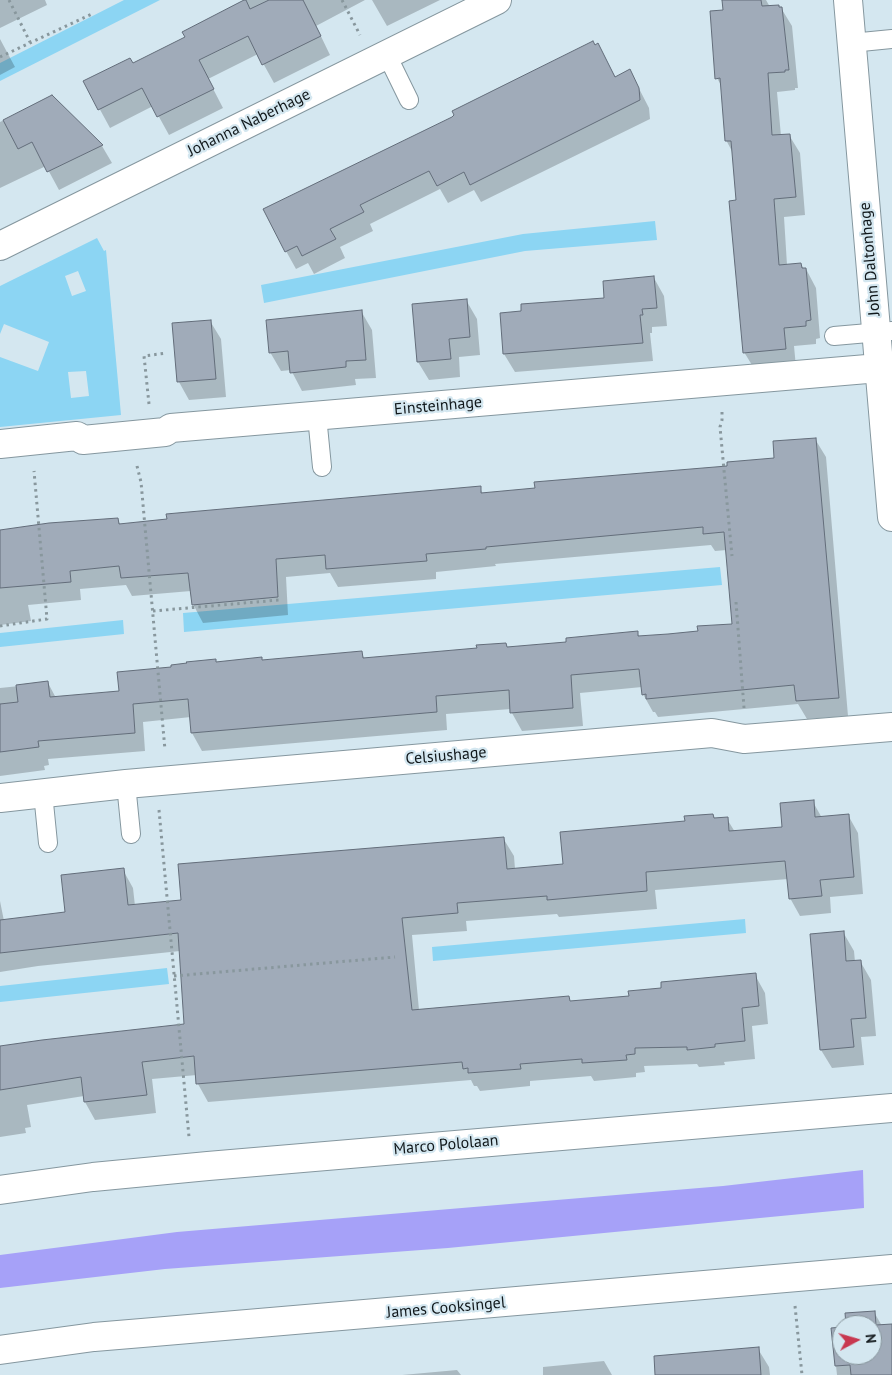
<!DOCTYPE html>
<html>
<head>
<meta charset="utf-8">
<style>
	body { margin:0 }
	#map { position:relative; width:892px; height:1375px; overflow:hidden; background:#d4e7f0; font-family:"PT Sans",sans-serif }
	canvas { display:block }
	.north { position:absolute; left:832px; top:1315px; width:50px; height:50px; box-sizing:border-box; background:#d4e7f0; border:1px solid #86949b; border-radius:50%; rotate:84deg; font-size:14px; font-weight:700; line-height:20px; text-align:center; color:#11181b }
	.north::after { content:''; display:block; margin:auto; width:18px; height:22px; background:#c83850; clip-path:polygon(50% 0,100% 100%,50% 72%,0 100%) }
</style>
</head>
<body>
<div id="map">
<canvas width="892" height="1375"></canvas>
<div class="north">N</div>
</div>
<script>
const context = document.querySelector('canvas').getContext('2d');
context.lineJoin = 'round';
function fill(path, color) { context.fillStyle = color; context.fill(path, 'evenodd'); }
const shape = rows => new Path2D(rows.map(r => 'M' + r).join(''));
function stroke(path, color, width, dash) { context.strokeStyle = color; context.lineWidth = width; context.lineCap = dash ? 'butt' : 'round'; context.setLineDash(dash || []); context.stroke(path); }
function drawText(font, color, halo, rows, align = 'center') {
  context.font = font + ' "PT Sans",sans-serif'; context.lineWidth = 4.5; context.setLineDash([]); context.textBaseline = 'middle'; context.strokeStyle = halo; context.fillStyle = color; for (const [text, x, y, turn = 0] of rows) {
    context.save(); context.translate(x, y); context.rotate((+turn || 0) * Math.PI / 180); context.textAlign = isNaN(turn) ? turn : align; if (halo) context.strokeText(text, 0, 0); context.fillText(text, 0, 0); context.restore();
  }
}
fill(shape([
	[124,0,160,0,0,81,0,63],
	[655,221,657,240,525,251,264,303,261,285,523,234],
	[97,238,104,251,106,250,121,415,0,427,0,357,38,371,49,342,4,324,0,334,0,286],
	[78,271,86,291,72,296,65,276],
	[86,371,89,396,71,398,68,372],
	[720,567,722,585,184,632,183,613],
	[123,620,124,634,0,647,0,633],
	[745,919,746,933,433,961,432,947],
	[167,968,169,984,0,1002,0,986]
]), '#8cd5f3');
fill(shape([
	[863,1170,864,1208,448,1248,165,1269,0,1288,0,1255,177,1232,723,1186]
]), '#a6a1f8');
fill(shape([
	[0,0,45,0,47,5,0,28],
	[247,0,365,0,316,26,330,55,274,83,258,54,208,79,223,108,169,135,153,106,110,128,85,82,132,64,186,38,216,15],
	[372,0,440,0,387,26],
	[723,0,766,0,770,7,781,8,792,26,798,88,795,88,795,90,777,92,781,136,789,135,800,153,805,215,784,217,787,265,801,264,804,270,806,269,816,288,820,338,816,339,816,344,794,346,796,367,755,370,744,352,737,201,733,153,726,140,722,87,717,78,724,11],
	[0,39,15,67,0,75],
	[598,45,616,78,630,71,649,108,650,119,481,202,474,190,448,203,440,189,370,224,373,231,340,247,345,258,314,274,308,263,296,269,286,251],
	[52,97,102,146,112,163,59,190,46,166,0,188,0,122],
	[654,278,664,296,667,326,652,327,652,333,650,333,653,361,515,372,504,354,501,314,606,299],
	[466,300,477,319,480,355,459,357,460,377,429,380,418,362],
	[361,311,372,330,376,378,355,379,356,385,302,391,291,370,281,371,270,352],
	[210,321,221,339,226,397,189,400,179,382,174,324],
	[815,439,826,457,848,716,807,719,798,704,658,717,655,712,653,712,643,694,642,687,580,693,583,726,522,731,512,713,511,709,446,714,447,730,202,751,192,733,191,717,143,722,145,751,48,759,49,765,44,766,45,770,0,776,0,688,48,683,56,698,120,692,216,663,263,661,361,653,365,659,478,649,505,644,508,649,568,643,637,633,640,637,699,632,733,625,727,550,715,551,711,545,495,564,496,566,436,572,436,579,338,587,330,573,286,577,288,615,203,623,193,604,191,591,132,596,126,585,80,589,81,600,28,605,31,621,0,625,0,532,117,519,121,525,480,488,483,494,536,489,729,467,776,459],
	[813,802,822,818,848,815,858,833,863,894,830,897,831,913,800,916,790,898,788,879,655,890,657,909,559,917,557,914,466,921,467,931,412,935,419,1010,568,998,571,1002,630,997,662,989,755,975,765,993,768,1024,752,1026,755,1059,724,1062,725,1065,699,1067,697,1064,644,1066,645,1072,636,1073,636,1077,594,1081,591,1076,530,1081,530,1086,480,1091,477,1086,474,1086,471,1080,208,1102,198,1084,197,1075,152,1079,156,1113,95,1120,85,1102,84,1096,27,1105,31,1127,25,1128,26,1133,0,1137,0,1048,186,1025,180,951,38,966,0,972,0,901,4,921,66,913,123,870,133,888,135,906,182,901,503,838,514,856,515,869,565,865,686,822,713,815,715,820,727,819,735,832,784,828],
	[843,932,854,951,855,962,860,961,871,980,876,1036,861,1037,864,1065,832,1068,821,1050],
	[874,1312,882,1326,892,1326,892,1375,837,1375,832,1329,842,1328,842,1355,872,1355,872,1325,848,1325],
	[758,1349,769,1367,770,1375,699,1375],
	[604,1361,612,1375,543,1375,543,1367],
	[457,1370,461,1375,402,1375]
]), '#0003');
const building = shape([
	[244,0,246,0,250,9,269,0,303,0,321,36,262,65,248,36,199,60,214,89,157,117,142,88,98,110,83,81,130,58,133,63,185,37,182,32,244,0],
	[722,0,761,0,762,6,779,5,779,7,782,7,789,70,785,70,785,72,768,73,772,135,790,134,796,197,774,199,779,265,801,263,802,268,806,268,811,320,806,321,806,326,784,328,786,349,743,353,729,201,736,200,731,141,725,141,720,78,715,79,710,11,723,10,722,0],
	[593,41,595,45,598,43,615,77,630,69,639,88,640,100,470,185,464,172,437,186,429,171,360,205,364,212,330,229,336,239,302,256,297,246,285,252,263,209,452,117,454,115,452,111,593,41],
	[52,95,103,145,47,172,32,142,18,149,3,120,52,95],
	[654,276,657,308,642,309,643,315,640,315,643,343,503,354,500,313,521,311,521,304,604,298,603,281,654,276],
	[467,299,470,337,449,339,451,359,417,362,412,304,467,299],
	[362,310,366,360,346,361,346,367,290,373,288,351,269,353,266,320,362,310],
	[211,320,216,379,177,382,172,323,211,320],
	[816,438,839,698,796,701,794,685,646,699,646,694,642,695,639,669,571,675,573,708,510,713,509,690,436,696,437,712,191,733,188,699,133,704,135,733,38,741,39,747,0,752,0,704,18,702,16,685,48,681,50,697,119,691,117,672,171,667,171,665,187,663,186,662,216,659,216,662,262,657,262,660,362,651,363,658,477,648,476,645,506,643,507,647,566,642,566,638,638,631,638,636,668,634,698,631,697,626,732,624,724,532,703,534,703,527,486,547,486,549,426,554,427,561,326,569,325,555,276,559,278,597,192,605,188,573,121,578,119,566,70,571,71,582,0,588,0,530,49,523,118,518,119,524,167,519,166,514,481,486,481,493,535,488,534,482,727,466,727,462,774,458,773,441,816,438],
	[814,800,815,817,849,814,851,845,854,877,820,880,822,896,789,899,785,861,646,872,647,891,547,900,547,896,457,903,458,913,402,918,412,1010,569,996,570,1001,629,996,628,991,661,988,661,982,756,973,759,1006,742,1008,745,1041,715,1044,715,1047,687,1050,687,1047,635,1048,635,1054,626,1055,627,1060,582,1063,582,1059,520,1064,521,1069,468,1073,468,1068,463,1069,462,1062,196,1084,194,1056,142,1062,147,1095,84,1102,81,1077,0,1090,0,1046,42,1040,184,1024,178,933,0,953,0,920,65,912,61,875,124,868,128,905,181,900,178,864,504,837,507,869,563,864,560,832,685,821,684,816,713,814,714,818,728,817,729,831,782,827,780,803,814,800],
	[844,931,846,961,861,960,866,1018,851,1019,854,1047,820,1050,810,934,844,931],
	[875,1311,876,1325,892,1324,892,1375,851,1375,850,1365,835,1366,831,1328,842,1327,842,1355,872,1355,872,1325,846,1325,845,1313,875,1311],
	[759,1347,761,1375,655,1375,654,1356,759,1347]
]);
fill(building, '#a0abb9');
stroke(building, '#636d7a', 1);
const lane = shape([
	[851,43,892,39],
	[387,55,409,100],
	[834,336,892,331],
	[317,416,322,467],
	[126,784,131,834],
	[43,793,48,843]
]);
const street = shape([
	[848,0,892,517],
	[0,246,497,0],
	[0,444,77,436,83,440,165,432,171,428,879,368],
	[0,798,126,784,712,733,744,739,892,727],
	[0,1190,93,1177,208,1166,892,1108],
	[0,1350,94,1337,142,1333,892,1269]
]);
stroke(lane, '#85979f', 20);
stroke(street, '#85979f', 30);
stroke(shape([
	[9,0,30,42],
	[342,0,360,35],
	[0,57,94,13],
	[149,404,144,356,167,353],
	[722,412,722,420,720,427,732,556],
	[137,466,141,482,165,750],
	[736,602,744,708],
	[153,611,279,600],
	[0,626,47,619,34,471],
	[159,810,189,1137],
	[174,976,395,957],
	[795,1306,802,1375]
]), '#88979d', 3, [2.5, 4]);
stroke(lane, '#fff', 18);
stroke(street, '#fff', 28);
drawText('16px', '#11181b', '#d4e7f0', [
	["Johanna Naberhage",249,123,-26],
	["John Daltonhage",870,259,-95],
	["Einsteinhage",438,406,-5],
	["Celsiushage",446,756,-5],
	["Marco Pololaan",446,1145,-5],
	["James Cooksingel",446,1308,-5]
]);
</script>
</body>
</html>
